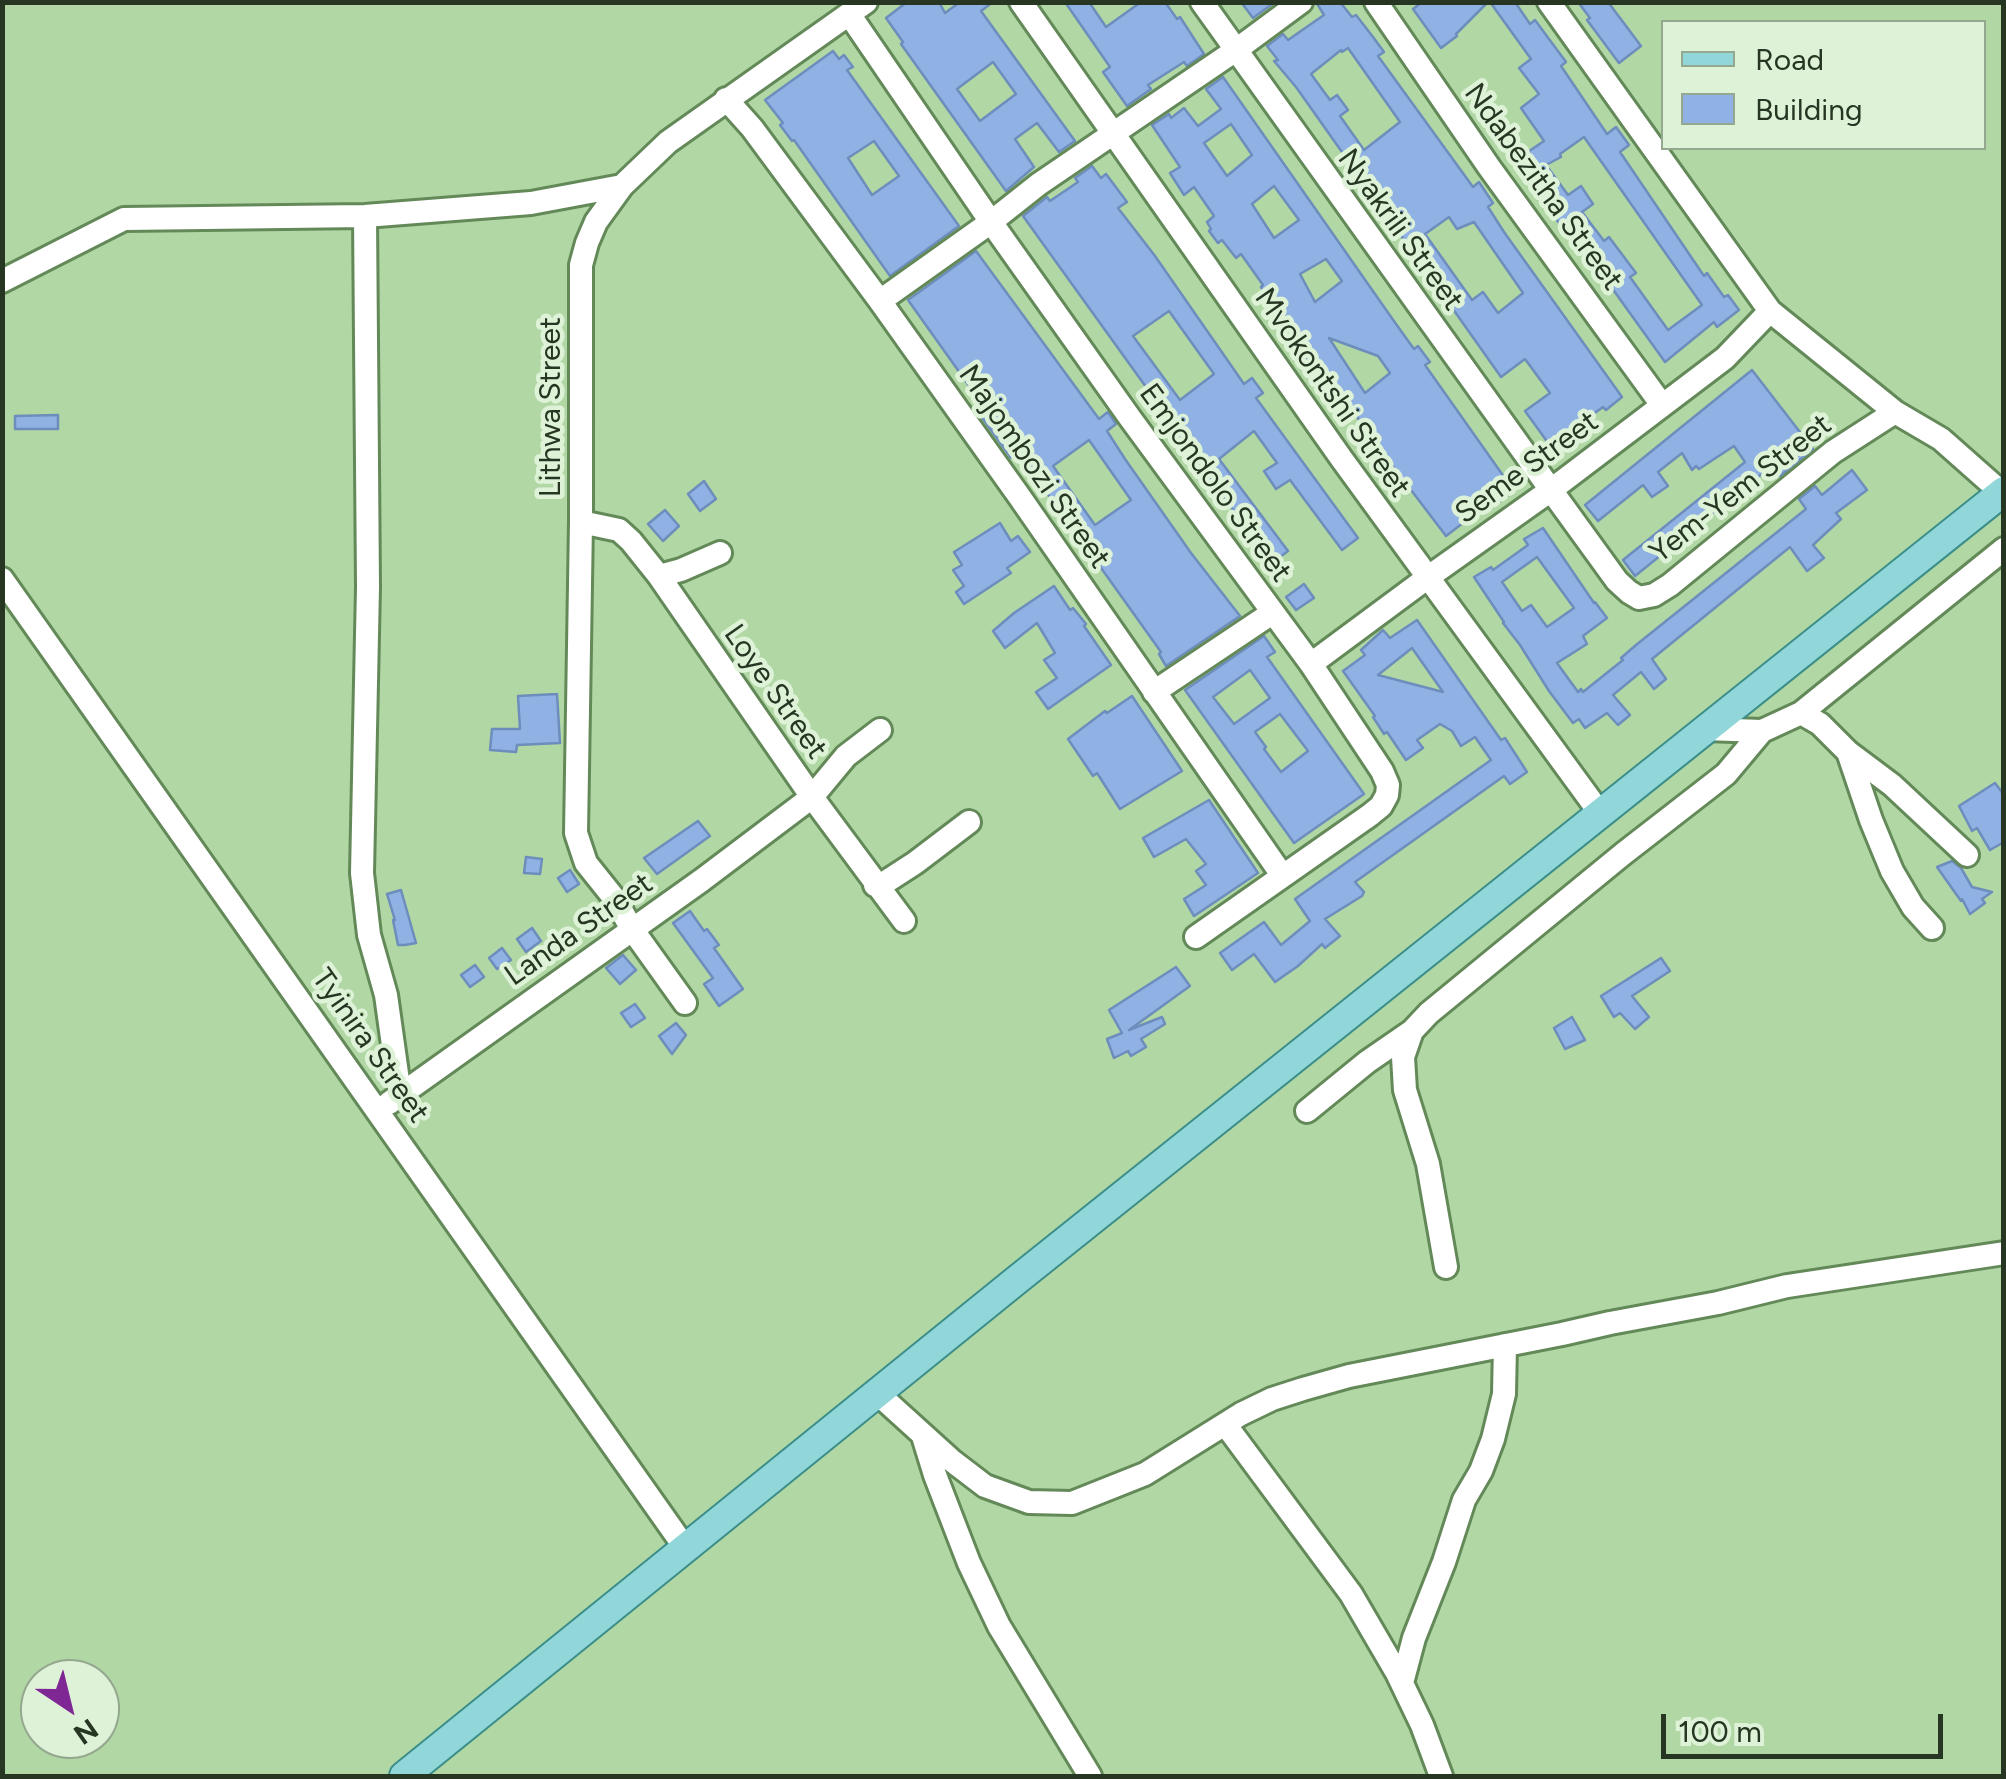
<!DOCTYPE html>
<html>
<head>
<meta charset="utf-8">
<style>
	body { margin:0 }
	#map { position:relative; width:2006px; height:1779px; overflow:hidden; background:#b0d7a4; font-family:Figtree,sans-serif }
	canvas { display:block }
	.frame { position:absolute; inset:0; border:5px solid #263622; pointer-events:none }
	.legend { position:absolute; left:1661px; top:20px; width:325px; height:130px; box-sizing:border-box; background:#def2d8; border:2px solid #94a78f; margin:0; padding:12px 18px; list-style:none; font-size:30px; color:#263622 }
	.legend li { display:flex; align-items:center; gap:20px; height:50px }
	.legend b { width:50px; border:2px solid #94a78f }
	.north { position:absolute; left:20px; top:1659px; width:100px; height:100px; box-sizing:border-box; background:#def2d8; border:2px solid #94a78f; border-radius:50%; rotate:145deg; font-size:28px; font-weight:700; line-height:40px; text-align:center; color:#263622 }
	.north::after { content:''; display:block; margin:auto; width:35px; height:45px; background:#7f2795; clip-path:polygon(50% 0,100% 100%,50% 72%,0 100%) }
	.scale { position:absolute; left:1661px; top:1714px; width:282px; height:45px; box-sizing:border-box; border:5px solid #263622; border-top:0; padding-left:12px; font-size:30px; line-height:35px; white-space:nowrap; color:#263622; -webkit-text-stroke:8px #def2d8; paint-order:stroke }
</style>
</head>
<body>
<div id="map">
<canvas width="2006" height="1779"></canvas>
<div class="frame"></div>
<ul class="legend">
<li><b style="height:12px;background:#91d7da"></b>Road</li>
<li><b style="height:28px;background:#90b1e3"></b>Building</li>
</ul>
<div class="north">N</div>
<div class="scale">100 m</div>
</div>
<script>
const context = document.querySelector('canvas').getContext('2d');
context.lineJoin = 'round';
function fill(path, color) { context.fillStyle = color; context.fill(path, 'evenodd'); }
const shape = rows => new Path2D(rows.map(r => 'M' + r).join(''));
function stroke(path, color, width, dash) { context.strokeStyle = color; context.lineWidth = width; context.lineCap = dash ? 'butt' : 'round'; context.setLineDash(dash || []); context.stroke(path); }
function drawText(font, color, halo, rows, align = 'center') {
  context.font = font + ' Figtree,sans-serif'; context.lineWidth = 9; context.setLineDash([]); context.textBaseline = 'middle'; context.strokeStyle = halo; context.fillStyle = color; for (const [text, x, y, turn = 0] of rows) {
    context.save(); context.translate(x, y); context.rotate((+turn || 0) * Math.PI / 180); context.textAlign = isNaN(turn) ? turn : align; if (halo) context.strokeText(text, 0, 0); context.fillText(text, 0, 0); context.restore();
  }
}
const building = shape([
	[907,2,939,2,945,13,960,2,993,2,981,11,1075,141,1059,152,1037,123,1015,139,1034,167,1006,191,901,44,903,42,886,18,907,2],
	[993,62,1016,94,980,121,957,89,993,62],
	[1065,2,1089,2,1106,27,1141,2,1165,2,1177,19,1180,17,1204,54,1187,66,1184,62,1148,85,1151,89,1127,106,1103,72,1110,67,1065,2],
	[1241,2,1275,2,1253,18,1241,2],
	[1316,2,1340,2,1352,17,1356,15,1373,37,1384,52,1378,56,1473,187,1479,182,1493,203,1488,207,1504,232,1622,397,1606,410,1603,407,1567,433,1571,439,1554,451,1525,411,1550,393,1525,359,1501,377,1296,87,1274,61,1278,60,1267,46,1283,34,1288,40,1324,15,1316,2],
	[1348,48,1400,122,1364,150,1340,116,1348,110,1337,95,1330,100,1311,74,1341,50,1342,52,1348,48],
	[1449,217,1457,229,1474,222,1523,293,1498,313,1483,292,1472,300,1425,234,1449,217],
	[1422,2,1488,2,1456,34,1457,36,1441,48,1413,9,1422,2],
	[1490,2,1515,2,1530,24,1535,20,1566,62,1561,66,1607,134,1616,127,1629,145,1620,152,1704,276,1707,273,1724,297,1728,295,1739,310,1717,327,1714,322,1665,362,1599,270,1596,272,1564,230,1549,209,1552,207,1530,177,1525,180,1513,162,1544,141,1521,108,1539,94,1519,68,1531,59,1490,2],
	[1584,137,1702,305,1668,330,1630,277,1636,273,1609,237,1604,241,1582,212,1593,204,1581,186,1568,195,1546,165,1561,157,1560,154,1584,137],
	[1578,2,1608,2,1641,46,1619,63,1587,20,1590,18,1578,2],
	[833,51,839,59,844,55,853,67,847,70,959,226,890,276,794,140,792,141,780,125,783,123,765,100,833,51],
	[874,141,899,176,872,195,848,158,874,141],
	[1223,77,1396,324,1414,349,1418,346,1430,362,1425,365,1514,491,1499,502,1489,489,1469,506,1460,519,1463,523,1446,536,1370,436,1322,365,1314,370,1300,347,1304,345,1276,301,1272,304,1261,287,1263,285,1241,254,1236,258,1222,240,1218,243,1209,231,1211,229,1207,222,1214,216,1194,187,1184,195,1170,173,1180,167,1152,125,1169,114,1171,118,1184,108,1198,126,1221,109,1206,89,1223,77],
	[1231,124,1252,155,1227,176,1204,143,1231,124],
	[1274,186,1299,220,1274,238,1252,204,1274,186],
	[1326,259,1342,281,1315,302,1300,274,1326,259],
	[1329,338,1378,356,1390,373,1365,393,1329,338],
	[1092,166,1101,178,1106,174,1127,202,1118,208,1155,256,1244,384,1252,378,1263,393,1256,398,1358,538,1342,550,1290,480,1276,489,1264,471,1277,463,1254,431,1219,459,1288,551,1272,563,1191,453,1187,456,1174,436,1176,434,1161,414,1164,412,1023,216,1047,197,1050,201,1078,182,1075,178,1092,166],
	[1169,311,1214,374,1180,400,1133,336,1169,311],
	[976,251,1099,419,1108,412,1116,424,1107,431,1125,459,1191,553,1240,616,1166,666,1159,654,1161,652,1059,509,1017,454,1011,458,981,416,987,411,908,300,976,251],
	[1089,440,1131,500,1095,525,1053,466,1089,440],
	[1752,370,1813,449,1780,476,1773,465,1768,469,1635,576,1623,560,1745,462,1734,446,1699,469,1696,466,1692,470,1682,453,1658,472,1668,486,1652,497,1643,485,1598,521,1585,505,1752,370],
	[58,415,58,429,15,429,15,416,58,415],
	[1852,470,1867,490,1836,513,1841,519,1813,545,1824,558,1807,571,1790,547,1769,564,1652,659,1666,679,1654,689,1641,672,1613,695,1630,715,1618,725,1607,713,1585,728,1579,719,1573,723,1549,691,1520,645,1503,623,1504,622,1474,577,1491,567,1493,570,1528,545,1524,539,1543,528,1594,603,1595,602,1607,618,1583,636,1587,644,1557,663,1578,692,1581,689,1583,692,1623,660,1621,658,1636,645,1806,509,1799,499,1815,486,1822,495,1852,470],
	[1537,557,1574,608,1547,627,1531,605,1522,611,1502,582,1537,557],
	[704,481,716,499,700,511,688,494,704,481],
	[665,510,679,526,663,541,648,524,665,510],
	[1000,523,1011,541,1018,536,1030,552,1007,568,1011,573,964,604,956,592,964,586,953,570,962,565,954,552,1000,523],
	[1304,584,1314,598,1296,610,1286,597,1304,584],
	[1054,586,1070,610,1073,608,1086,624,1084,626,1111,665,1048,709,1036,692,1057,678,1044,660,1055,653,1037,623,1005,648,993,631,1014,613,1054,586],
	[1417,620,1501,740,1505,738,1527,772,1510,784,1504,776,1355,882,1364,892,1362,896,1325,919,1340,936,1325,948,1322,944,1298,966,1275,982,1254,954,1232,970,1220,953,1264,922,1281,945,1310,921,1295,899,1491,760,1475,737,1461,746,1452,731,1440,724,1417,740,1423,748,1406,760,1387,732,1384,734,1373,717,1375,716,1343,671,1365,655,1361,650,1383,630,1390,638,1417,620],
	[1412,648,1443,692,1378,675,1412,648],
	[1264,636,1275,652,1267,657,1364,794,1294,843,1185,690,1264,636],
	[1250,670,1270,698,1234,724,1213,697,1250,670],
	[1280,714,1308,751,1281,772,1264,749,1266,747,1255,732,1280,714],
	[557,694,560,743,517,745,516,752,490,750,492,729,520,729,518,696,557,694],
	[1132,696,1182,771,1120,809,1097,773,1093,776,1068,739,1105,711,1107,713,1132,696],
	[1995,783,2004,795,2004,842,1990,850,1977,828,1972,831,1959,806,1995,783],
	[1209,800,1258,873,1194,916,1184,899,1206,885,1196,871,1206,864,1186,839,1154,857,1143,838,1209,800],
	[698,821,710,836,657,874,644,858,698,821],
	[526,857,542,859,540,874,524,873,526,857],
	[1952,861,1961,868,1972,887,1992,892,1982,899,1985,903,1970,914,1962,899,1961,901,1937,867,1952,861],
	[570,870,579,884,567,892,558,878,570,870],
	[401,890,416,943,405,945,398,945,393,920,395,920,387,894,401,890],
	[690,911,704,931,707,929,719,945,714,948,743,989,719,1006,704,984,713,978,673,923,690,911],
	[532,928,541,941,526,952,517,939,532,928],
	[502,948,511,960,497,969,489,958,502,948],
	[623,955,636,970,620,984,606,968,623,955],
	[1661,958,1670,971,1632,996,1649,1017,1635,1029,1620,1013,1614,1017,1601,996,1661,958],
	[475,965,484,977,470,987,461,975,475,965],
	[1176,967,1190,986,1129,1030,1162,1017,1165,1024,1141,1039,1146,1047,1131,1056,1128,1051,1114,1058,1107,1039,1122,1033,1109,1010,1176,967],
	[635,1004,645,1018,631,1027,621,1013,635,1004],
	[1572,1017,1585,1040,1565,1049,1554,1028,1572,1017],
	[676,1023,686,1035,672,1054,659,1036,676,1023]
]);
fill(building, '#90b1e3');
stroke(building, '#6d8dbd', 2.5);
const minor = shape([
	[1021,2,1341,458,1600,813],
	[1202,2,1551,490,1617,581,1629,592,1639,598,1654,595,1670,585,1833,452,1895,412],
	[1376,2,1489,167,1662,405],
	[1549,2,1770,311,1895,412,1941,439,2002,493],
	[849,14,991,222,1130,418,1311,664,1382,771,1388,785,1387,795,1381,806,1370,815,1196,937],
	[726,99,752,128,880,301,1019,496,1282,875],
	[365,216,368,587,362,873,369,935,386,995,400,1095],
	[2,281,124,219,365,216,531,203,622,186],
	[880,301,991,222,1039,184,1236,50,1301,2],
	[581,522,619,530,631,541,659,576,812,797,904,921],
	[659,576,681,570,720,553],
	[2,579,686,1549],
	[1311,664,1427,578,1551,490,1725,358,1770,311],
	[1154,692,1272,613],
	[1801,713,1820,724,1848,752,1892,785,1967,855],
	[1705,729,1762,731,1801,713,2004,549],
	[1848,752,1871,820,1892,871,1913,907,1932,928],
	[875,885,881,885,915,863,969,822],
	[685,1003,632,929,614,898,586,863,576,833,581,522,581,265,587,243,596,222,622,186,668,142,866,2],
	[389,1103,702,880,812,797,846,756,880,730],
	[1307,1111,1367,1062,1412,1031],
	[1446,1267,1428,1164,1405,1090,1403,1057,1412,1031,1429,1013,1623,854,1726,774,1762,731],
	[877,1393,951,1460,985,1486,1029,1502,1072,1503,1145,1474,1241,1414,1272,1399,1303,1389,1349,1376,1562,1334,1610,1323,1718,1303,1787,1286,2004,1253],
	[1225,1424,1351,1594,1397,1673,1422,1725,1441,1776],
	[923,1436,935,1475,969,1563,999,1626,1090,1776],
	[1402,1683,1414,1638,1444,1562,1464,1500,1481,1471,1493,1439,1504,1394,1505,1345]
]);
const major = shape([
	[404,1776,1018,1279,2004,491]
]);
stroke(minor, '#648959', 28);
stroke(major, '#3b8e89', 32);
stroke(minor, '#fff', 22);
stroke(major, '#91d7da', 28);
drawText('30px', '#263622', '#def2d8', [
	["Ndabezitha Street",1543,187,54],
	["Nyakrili Street",1400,230,54],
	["Mvokontshi Street",1332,393,55],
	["Lithwa Street",551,407,-90],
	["Majombozi Street",1034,467,55],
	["Seme Street",1527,468,-36],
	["Emjondolo Street",1215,483,54],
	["Yem-Yem Street",1741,489,-38],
	["Loye Street",775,692,55],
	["Landa Street",579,930,-35],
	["Tyinira Street",370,1046,55]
]);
</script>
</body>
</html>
